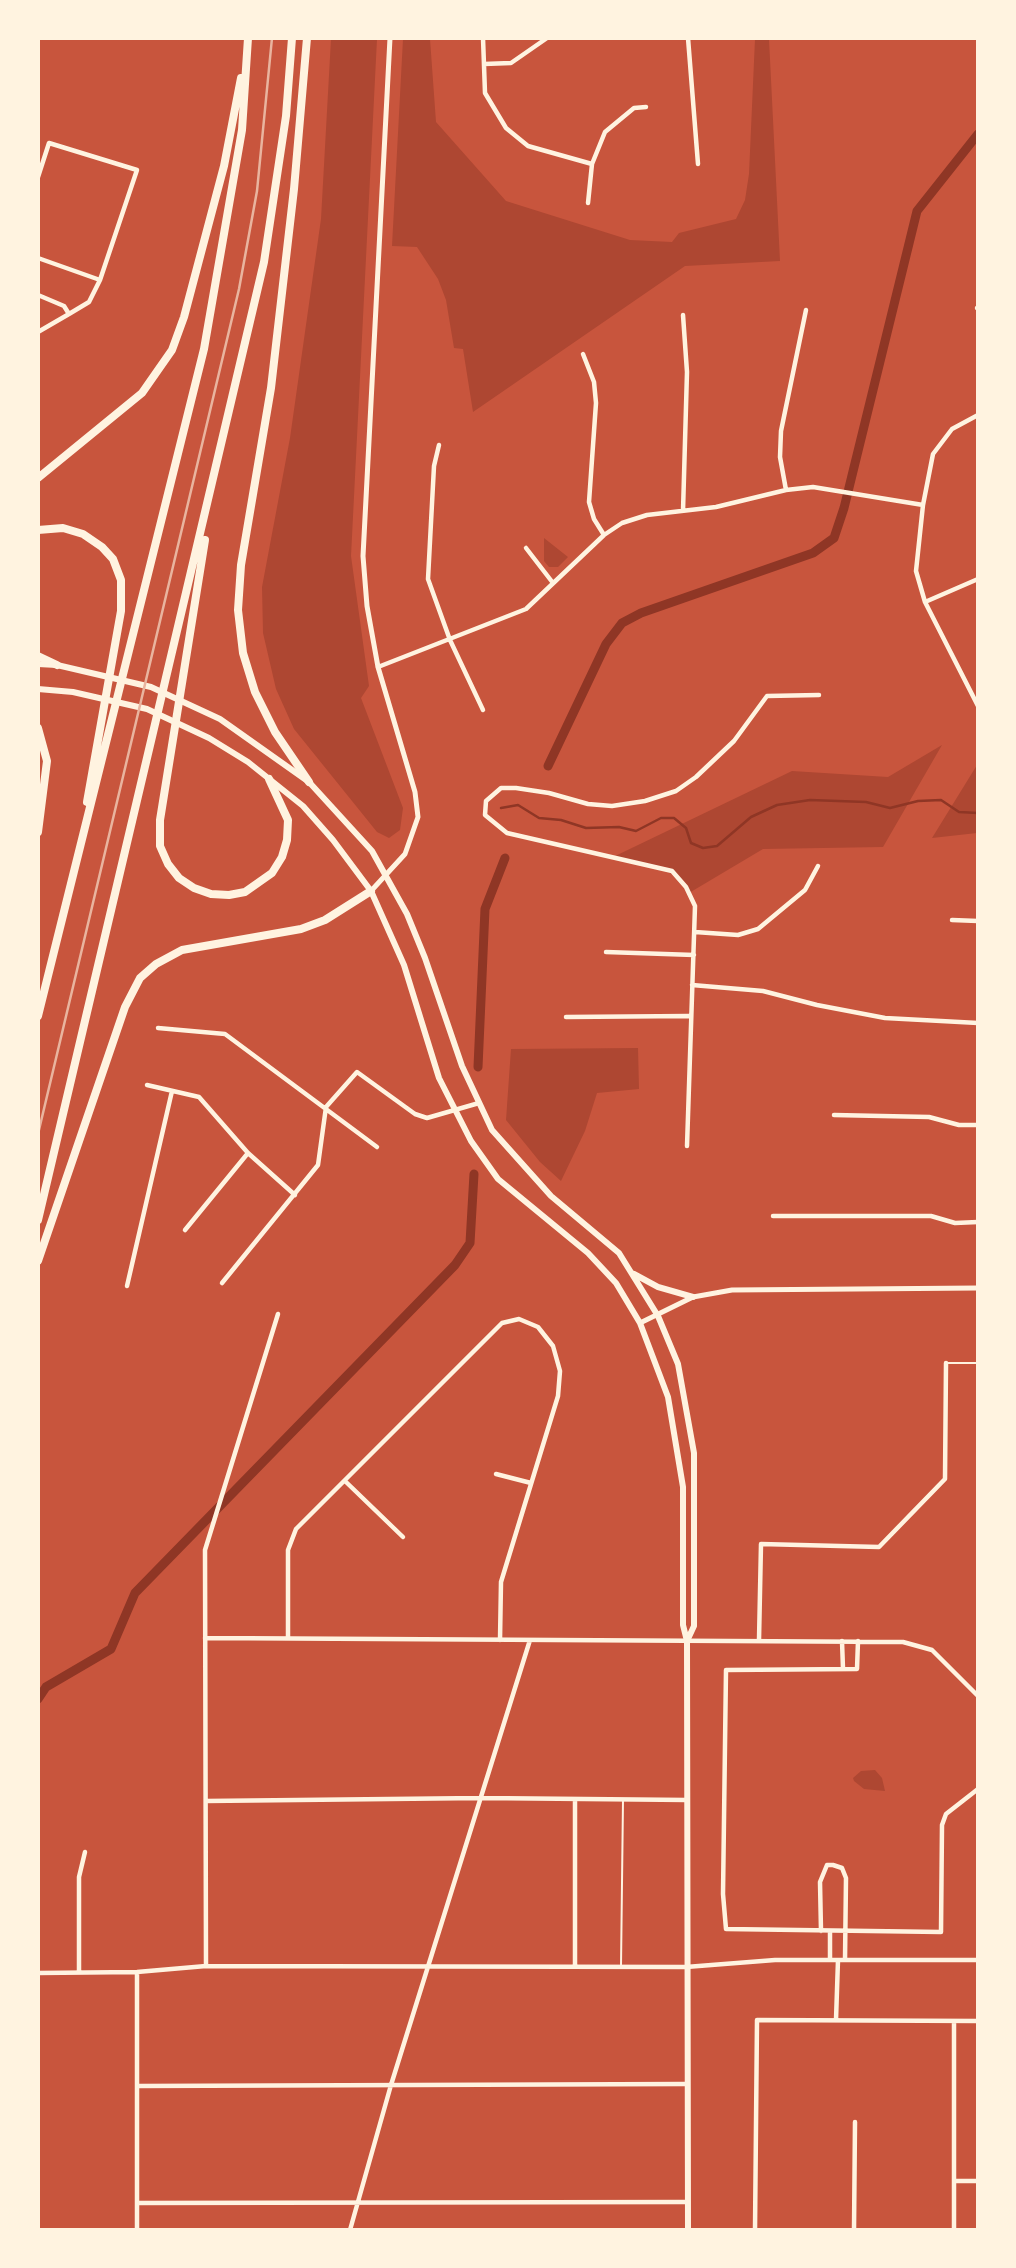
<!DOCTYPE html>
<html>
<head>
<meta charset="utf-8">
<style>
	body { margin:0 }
	#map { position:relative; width:1016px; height:2268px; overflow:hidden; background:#c8553d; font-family:Merriweather,serif }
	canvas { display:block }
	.frame { position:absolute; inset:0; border:40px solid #fff3e0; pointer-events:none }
</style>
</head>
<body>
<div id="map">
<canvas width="1016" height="2268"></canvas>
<div class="frame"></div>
</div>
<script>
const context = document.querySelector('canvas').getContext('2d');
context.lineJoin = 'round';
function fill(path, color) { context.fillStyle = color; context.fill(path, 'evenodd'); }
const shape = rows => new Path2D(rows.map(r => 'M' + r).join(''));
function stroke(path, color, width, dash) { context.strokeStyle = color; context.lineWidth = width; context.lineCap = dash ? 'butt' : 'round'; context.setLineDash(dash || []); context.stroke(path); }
fill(shape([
	[331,39,377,39,351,556,369,686,361,698,403,808,400,830,389,838,377,832,294,729,276,689,263,633,262,587,290,438,321,219],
	[403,39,430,39,436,122,506,201,630,240,672,242,679,233,736,219,745,200,749,174,755,39,769,39,780,261,685,266,473,412,463,349,454,348,446,300,438,279,417,247,392,246],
	[544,538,568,557,558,567,549,567,544,561],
	[942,745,883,847,763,849,689,893,672,871,611,858,792,771,888,777],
	[977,765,977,833,932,838],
	[638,1048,639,1089,597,1093,585,1131,561,1181,540,1162,506,1120,511,1049],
	[875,1770,882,1778,885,1791,864,1789,854,1781,853,1778,861,1771]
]), '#ae4732');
stroke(shape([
	[501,808,518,805,539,818,561,820,586,828,619,827,636,831,661,818,674,818,686,828,691,843,703,848,717,846,751,817,777,805,810,800,866,802,890,808,918,801,941,800,959,812,978,813]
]), '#8f3625', 2.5);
stroke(shape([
	[548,766,606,644,622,623,641,613,813,553,834,538,844,508,917,211,978,134],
	[478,1067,485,909,505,858],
	[38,1699,46,1687,111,1649,135,1593,455,1265,470,1243,474,1174]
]), '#8f3625', 9);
stroke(shape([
	[947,1363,978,1363],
	[621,1966,623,1800]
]), '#fff3e0', 2);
stroke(shape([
	[483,38,485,93,506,128,528,146,592,164],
	[688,38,698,164],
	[484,64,511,63,547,38],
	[38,177,49,143,137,170,100,280,89,302,69,314],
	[588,203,592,164,605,132,634,108,646,107],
	[38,258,100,280],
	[38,295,64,306,69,314,38,332],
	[977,308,978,308],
	[683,315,687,372,683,511],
	[583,354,594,382,596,403,589,502,594,519,604,535],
	[978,415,952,429,933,454,923,505,916,571,925,602,978,706],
	[439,445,434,466,428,579,450,640,483,710],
	[786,490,780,457,781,431,806,310],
	[526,548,553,583],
	[925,602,978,579],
	[378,667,526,609,604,535,622,523,647,515,716,507,786,490,813,487,923,505],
	[952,920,978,921],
	[695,932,738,935,758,929,805,890,818,866],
	[606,952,694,955],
	[692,985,763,991,817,1005,885,1018,978,1023],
	[566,1017,689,1016],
	[158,1028,225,1034,377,1147],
	[147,1085,199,1097,248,1153,295,1195],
	[834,1115,929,1117,959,1125,978,1125],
	[687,1146,695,906,686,887,672,871,507,833,485,815,486,801,501,788,516,788,549,793,588,804,612,806,645,801,676,791,696,777,734,741,767,696,819,695],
	[773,1216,931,1216,955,1223,978,1222],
	[185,1230,248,1153],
	[222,1283,318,1165,326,1107,357,1072,415,1114,427,1118,479,1103],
	[127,1286,172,1091],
	[496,1474,531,1483],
	[346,1482,403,1537],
	[205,1638,903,1642,932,1650,978,1696],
	[288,1638,288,1550,296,1529,502,1323,519,1319,538,1327,553,1346,560,1371,558,1396,501,1582,500,1640],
	[759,1640,761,1544,879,1547,945,1479,946,1363],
	[842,1641,843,1669],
	[858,1641,857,1669,726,1670,723,1894,726,1929,941,1932,942,1825,946,1814,978,1789],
	[206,1801,481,1798,687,1800],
	[821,1931,820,1882,827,1865,833,1865,842,1868,846,1878,845,1960],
	[830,1960,830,1931],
	[206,1966,205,1550,278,1314],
	[575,1967,575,1799],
	[79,1971,79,1877,85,1852],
	[137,1972,137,2230],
	[38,1973,137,1972,206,1966,686,1967,775,1960,978,1960],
	[836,2020,838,1960],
	[139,2086,686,2084],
	[955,2181,978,2181],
	[137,2203,687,2202],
	[350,2230,391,2085,530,1640],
	[755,2230,757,2020,978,2021],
	[854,2230,855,2122],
	[954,2230,954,2021]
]), '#fff3e0', 4.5);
stroke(shape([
	[371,891,405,854,418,817,415,792,378,667,367,606,363,556,390,38],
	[640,1323,693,1297,732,1290,978,1288]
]), '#fff3e0', 5);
stroke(shape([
	[38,664,57,665,151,687,220,719,309,782,372,851,407,914,425,958,462,1066,492,1130,551,1196,619,1253,658,1316,678,1364,694,1453,694,1626,687,1641],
	[38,689,73,692,147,709,209,738,248,762,303,806,333,840,371,891,404,965,439,1078,471,1141,498,1179,588,1253,616,1283,640,1323,668,1397,683,1487,683,1625,687,1641,688,2230],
	[634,1274,658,1287,693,1297]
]), '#fff3e0', 6);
stroke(shape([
	[307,38,294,189,271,388,241,565,238,610,243,653,255,692,275,732,309,782],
	[38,478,142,393,172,350,184,317,224,166,241,78],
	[38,530,63,528,83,534,102,547,113,559,121,580,121,611,87,802],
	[205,540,160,820,160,846,168,864,179,878,194,888,211,894,229,895,245,892,272,873,282,857,287,840,288,820,269,779],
	[38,656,57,665],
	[38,728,47,761,38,832],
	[38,1016,204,349,242,130,248,38],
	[38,1220,264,262,286,116,292,38],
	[38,1261,125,1007,140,978,156,964,182,950,301,929,325,920,371,891]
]), '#fff3e0', 8);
stroke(shape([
	[38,1134,239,289,257,191,272,38]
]), '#e9b49f', 2.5);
</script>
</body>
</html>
